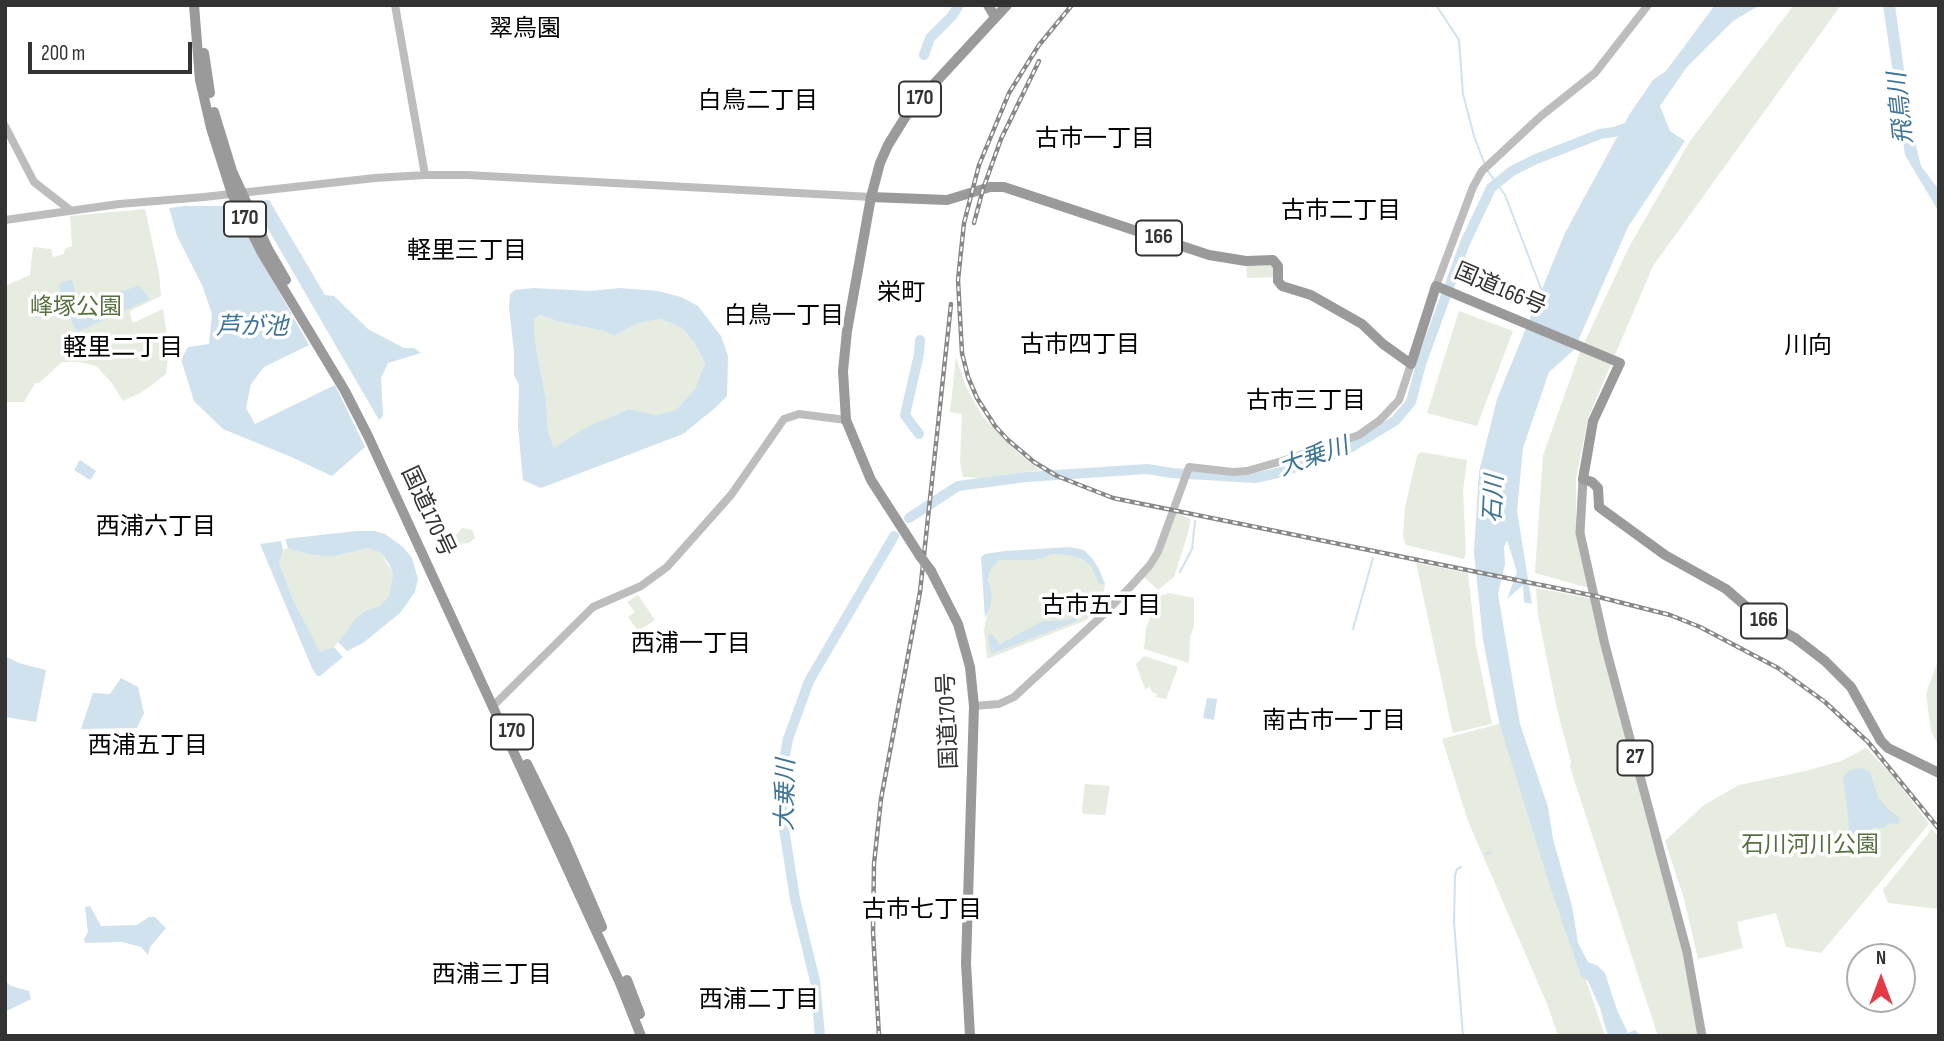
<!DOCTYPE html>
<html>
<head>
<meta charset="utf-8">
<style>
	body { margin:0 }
	#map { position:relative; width:1944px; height:1041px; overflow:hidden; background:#fff; font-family:"Sofia Sans Condensed",sans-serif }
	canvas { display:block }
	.frame { position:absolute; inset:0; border:7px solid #333; pointer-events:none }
	.north { position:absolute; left:1846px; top:943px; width:70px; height:70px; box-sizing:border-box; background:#fff; border:2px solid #adadad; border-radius:50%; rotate:0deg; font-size:19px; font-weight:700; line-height:28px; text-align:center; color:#333 }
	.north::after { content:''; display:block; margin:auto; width:24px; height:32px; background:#e63946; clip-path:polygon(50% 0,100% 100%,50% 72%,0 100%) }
	.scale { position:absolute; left:28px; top:42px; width:164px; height:32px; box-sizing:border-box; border:4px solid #333; border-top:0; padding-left:9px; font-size:21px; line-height:24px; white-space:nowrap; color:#333; -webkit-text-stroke:5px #fff; paint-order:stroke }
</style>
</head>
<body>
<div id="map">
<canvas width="1944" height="1041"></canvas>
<div class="frame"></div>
<div class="north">N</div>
<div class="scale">200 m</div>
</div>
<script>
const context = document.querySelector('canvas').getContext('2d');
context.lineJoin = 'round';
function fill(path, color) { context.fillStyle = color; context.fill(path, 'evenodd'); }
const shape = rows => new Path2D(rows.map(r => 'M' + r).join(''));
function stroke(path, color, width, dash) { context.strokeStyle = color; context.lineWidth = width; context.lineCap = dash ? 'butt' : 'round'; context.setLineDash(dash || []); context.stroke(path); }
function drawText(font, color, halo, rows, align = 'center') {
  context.font = font + ' "Sofia Sans Condensed","Noto Sans JP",sans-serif'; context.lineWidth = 7; context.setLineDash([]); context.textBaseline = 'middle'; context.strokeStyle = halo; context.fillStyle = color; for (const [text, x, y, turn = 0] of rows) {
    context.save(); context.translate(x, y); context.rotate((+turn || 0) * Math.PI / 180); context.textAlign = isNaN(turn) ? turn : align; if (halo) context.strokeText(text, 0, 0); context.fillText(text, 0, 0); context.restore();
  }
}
fill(shape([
	[1794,5,1841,5,1653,266,1588,418,1576,478,1576,535,1589,588,1535,573,1543,455,1580,352,1629,247,1690,141],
	[145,209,159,273,161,296,130,311,130,314,133,323,163,309,169,348,166,374,142,392,123,401,111,382,96,366,79,362,62,362,39,383,35,383,24,402,5,402,5,286,30,275,33,247,51,249,53,257,64,254,65,249,72,246,70,216],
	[1246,262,1272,262,1276,277,1247,278],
	[1459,311,1513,331,1477,426,1427,413],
	[540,315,560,322,604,331,614,336,638,323,661,319,682,328,694,342,705,363,695,389,676,410,656,415,627,409,586,428,554,449,548,432,546,400,535,341,534,319],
	[956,357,966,387,983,417,1016,451,1040,470,980,478,963,477,960,461,962,414,950,412],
	[1421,452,1467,460,1463,491,1466,553,1464,559,1406,545,1403,536,1405,507,1417,456],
	[1176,513,1191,519,1187,536,1174,577,1158,590,1144,577],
	[462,528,472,530,475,538,469,543,457,544,447,552,442,538,454,538],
	[288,548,307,554,331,557,369,548,381,553,393,574,389,596,380,606,365,611,357,617,334,647,320,652,292,597,279,563,283,550],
	[1053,554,1068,555,1082,559,1091,566,1099,583,1105,584,1103,596,1094,614,1084,621,987,659,984,629,992,594,988,580,991,569,1000,560,1036,560],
	[1076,616,1077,621,991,653,994,637,1000,644,1042,621,1067,620],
	[1416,563,1468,573,1476,646,1492,724,1453,733],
	[1536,588,1593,599,1688,970,1698,1036,1658,1036,1570,767,1571,762,1557,709,1538,615],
	[1169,593,1194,598,1194,627,1190,637,1189,663,1144,649,1146,629,1153,608,1160,596],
	[638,595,655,620,638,631,628,617,635,612,627,602],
	[1144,656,1178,667,1166,699,1156,697,1157,694,1152,692,1150,687,1145,689,1136,664],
	[1939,658,1939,747,1931,731,1926,694],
	[1502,723,1555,889,1605,1036,1558,1036,1548,1006,1468,821,1442,739],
	[1866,748,1893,776,1929,824,1821,953,1786,947,1776,913,1737,922,1743,948,1698,959,1684,899,1665,841,1704,805,1739,785,1806,771,1841,761],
	[1085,784,1110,786,1105,815,1083,814,1082,809],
	[1932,829,1939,837,1939,909,1888,903,1883,890]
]), '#e6ecdf');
fill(shape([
	[1715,5,1760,5,1733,21,1686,68,1660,106,1670,131,1685,141,1628,227,1574,350,1549,372,1523,448,1517,511,1532,604,1524,602,1523,585,1507,599,1517,572,1507,540,1504,547,1505,564,1498,594,1520,724,1548,807,1553,839,1572,906,1578,943,1588,962,1598,966,1605,973,1617,1010,1628,1033,1635,1030,1641,1036,1608,1036,1600,1008,1588,981,1581,976,1548,880,1499,722,1483,640,1474,552,1479,472,1497,399,1565,233,1629,115,1653,80,1666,71],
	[1883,5,1895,5,1913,134,1921,166,1939,190,1939,212,1905,155],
	[269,200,325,295,334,296,368,329,404,348,414,348,421,353,388,363,381,378,383,416,379,420,257,210,259,201],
	[186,206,231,206,309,345,264,367,251,384,246,408,255,424,335,385,365,447,332,476,289,456,223,429,194,401,181,359,188,347,209,344,212,314,203,287,177,236,169,208],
	[72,280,81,311,84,312,111,294,139,286,150,299,77,332,67,312,59,285,62,282],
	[533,288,590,291,620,288,658,291,681,297,698,306,721,336,728,356,727,396,715,408,683,434,541,488,523,480,518,427,519,385,514,375,514,352,509,307,510,294,515,290],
	[540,315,560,322,604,331,614,336,638,323,661,319,682,328,694,342,705,363,695,389,676,410,656,415,628,409,585,428,554,448,548,432,546,400,535,341,534,319],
	[80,460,96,471,90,480,74,470],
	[356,531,375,531,385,534,403,547,412,558,418,579,415,592,400,613,363,643,347,651,338,642,357,617,365,611,380,606,389,596,393,574,389,564,381,553,369,548,331,557,307,554,288,548,285,539],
	[281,541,283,550,279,563,292,597,320,652,334,647,343,657,320,676,317,676,312,668,260,544],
	[1070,547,1084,550,1092,558,1099,569,1105,584,1099,584,1091,566,1082,559,1068,555,1053,554,1036,560,1000,560,991,569,988,580,992,594,990,607,985,618,981,557,985,554,1005,551],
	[1076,616,1077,621,991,654,988,636,992,634,1000,644,1042,621,1067,620],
	[5,656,19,663,46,670,36,722,5,717],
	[121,678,138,687,144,713,137,728,81,729,93,693,110,694],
	[1207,698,1217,699,1214,720,1203,718],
	[1862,768,1870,772,1878,797,1889,810,1898,816,1900,822,1897,824,1889,823,1885,828,1873,828,1863,839,1849,846,1846,841,1849,825,1843,777,1850,770],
	[90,906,101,926,137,925,149,917,155,917,166,928,150,947,148,955,141,947,122,942,85,943,84,939,88,932,85,907],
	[5,981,11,986,29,991,31,999,5,1012]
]), '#cfe2ee');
stroke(shape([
	[1436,5,1459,40,1463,94,1474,136,1485,165],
	[1487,170,1505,195,1542,291],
	[1180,572,1192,549,1195,521],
	[1353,629,1373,558],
	[1486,854,1491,852],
	[1461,867,1457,869,1455,876,1454,922,1463,1036]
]), '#cfe2ee', 2);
stroke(shape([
	[924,55,930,38,952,16,959,5],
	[919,434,905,415,919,354,920,340],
	[909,518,958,486,1026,477,1147,469,1172,473,1255,478,1282,472,1348,449,1395,421,1411,402,1421,364,1465,243,1491,188,1512,171,1536,159,1600,134,1614,132,1632,126],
	[820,1036,815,981,795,899,783,822,781,792,783,766,788,739,809,681,894,536]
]), '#cfe2ee', 10);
stroke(shape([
	[395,5,425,175],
	[5,126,34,182,70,210],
	[5,220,119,204,204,197,375,178,425,175,467,175,871,197],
	[1436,286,1473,187,1482,171,1541,116,1595,73,1648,5],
	[493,706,593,607,641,586,667,567,731,495,784,419,799,414,846,420],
	[974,706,999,704,1014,697,1104,614,1132,585,1150,565,1158,552,1189,467,1233,472,1247,471,1282,461,1359,435,1380,420,1399,400,1411,364]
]), '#bdbdbd', 8);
stroke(shape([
	[1583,479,1580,533,1605,645,1687,952,1702,1036]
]), '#ababab', 9);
stroke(shape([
	[194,5,200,80,211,128,232,194,262,253,345,391,368,436,620,983,641,1036],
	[988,5,995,17],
	[204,53,210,93],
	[214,112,232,171,268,249,286,280],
	[871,197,947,200,990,187,1004,187,1209,255,1246,261,1273,260,1278,266,1278,281,1282,286,1311,295,1362,324,1383,344,1411,364,1436,286,1620,363,1593,421,1583,479,1592,482,1598,488,1599,507,1665,555,1726,589,1763,621,1795,638,1825,661,1851,687,1881,741,1888,748,1939,773],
	[920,556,871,480,846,420,843,371,847,331,871,197,880,163,888,145,909,111,1007,5],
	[931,571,958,624,970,667,974,706,966,963,970,1036],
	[527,764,565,841,602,927],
	[627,980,640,1014]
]), '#9a9a9a', 10);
const rail = shape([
	[1072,5,1039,45,1009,93,979,165,964,223,958,280,962,353,968,377,977,398,995,426,1008,440,1034,462,1057,476,1113,498,1595,596,1670,615,1700,627,1778,668,1825,702,1868,742,1939,829],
	[974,223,983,189,1001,139,1039,61],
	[879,1036,873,932,874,864,881,799,920,592,951,304]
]);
stroke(rail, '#888', 4.5);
stroke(rail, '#fff', 2, [5]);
stroke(shape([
	[920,556,931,571]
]), '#9a9a9a', 10);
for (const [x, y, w] of [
	[920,99,42],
	[245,219,42],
	[1159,238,46],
	[1764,621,46],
	[512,732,42],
	[1635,758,35]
]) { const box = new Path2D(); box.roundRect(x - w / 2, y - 17.5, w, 35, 5); context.fillStyle = '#fff'; context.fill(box); stroke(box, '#333', 2); }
drawText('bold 21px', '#333', null, [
	["170",920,99],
	["170",245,219],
	["166",1159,238],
	["166",1764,621],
	["170",512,732],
	["27",1635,758]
]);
drawText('23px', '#333', '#fff', [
	["国道166号",1500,290,23],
	["国道170号",427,512,65],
	["国道170号",949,721,-92]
]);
drawText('23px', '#56703f', '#fff', [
	["峰塚公園",76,308],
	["石川河川公園",1810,846]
]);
drawText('24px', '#000', '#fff', [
	["翠鳥園",525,30],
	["白鳥二丁目",758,102],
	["古市一丁目",1095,140],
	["古市二丁目",1341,212],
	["軽里三丁目",467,252],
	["栄町",901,294],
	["白鳥一丁目",784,317],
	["古市四丁目",1080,346],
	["川向",1808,347],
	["軽里二丁目",123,349],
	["古市三丁目",1306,402],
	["西浦六丁目",156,528],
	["古市五丁目",1101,607],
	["西浦一丁目",691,645],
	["南古市一丁目",1334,722],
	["西浦五丁目",148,747],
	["古市七丁目",922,911],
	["西浦三丁目",492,976],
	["西浦二丁目",759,1001]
]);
drawText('italic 24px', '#3f7597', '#fff', [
	["飛鳥川",1902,108,-96],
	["芦が池",252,328],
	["大乗川",1314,458,-19],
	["石川",1495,499,-87],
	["大乗川",787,795,-89]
]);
</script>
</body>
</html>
